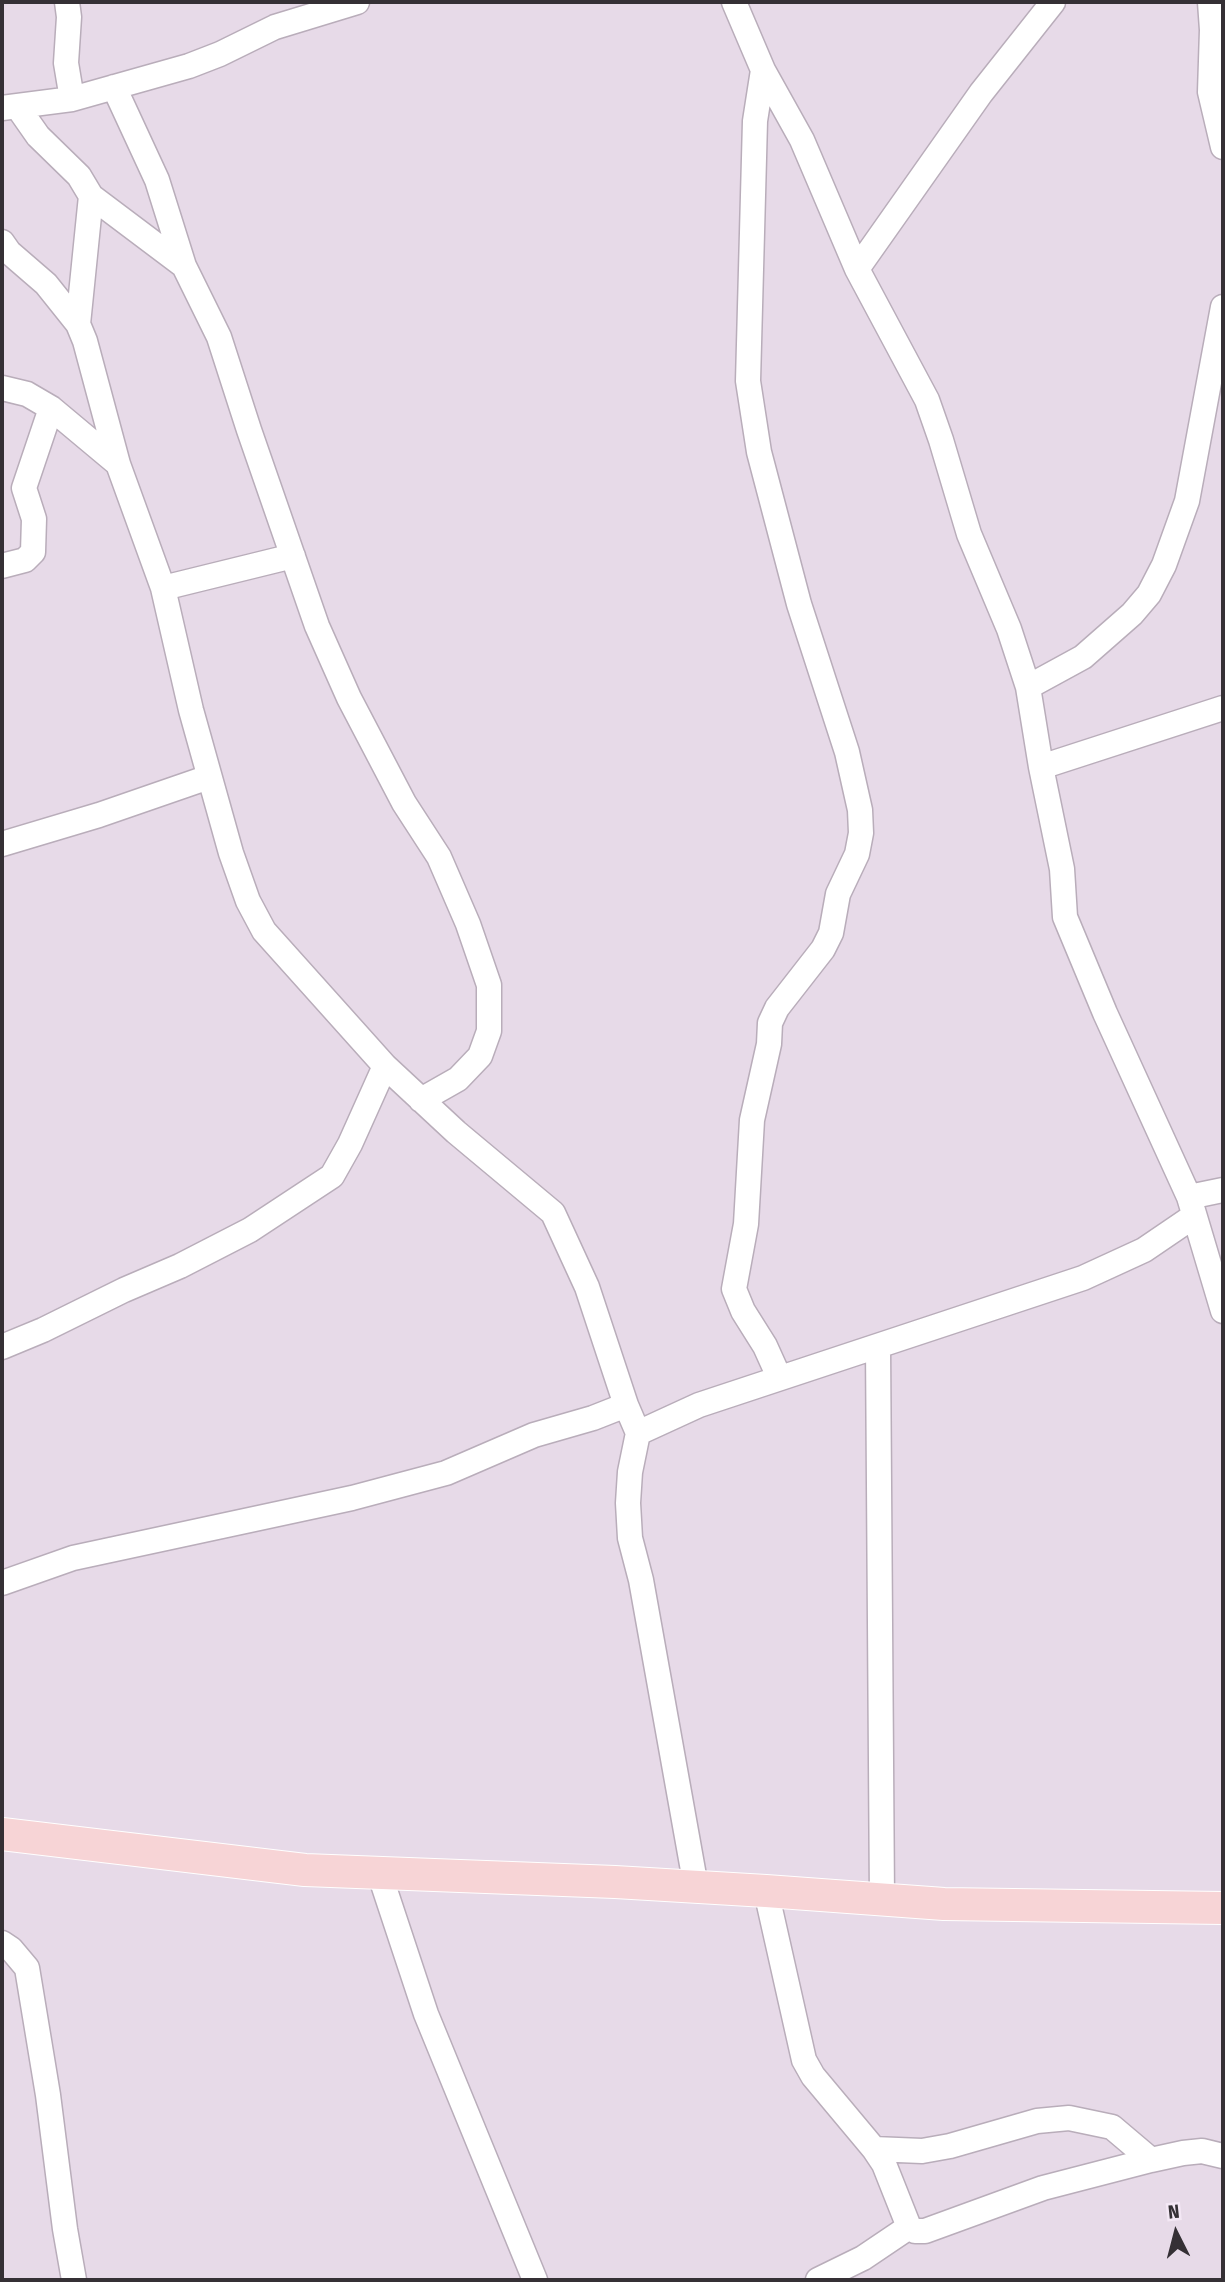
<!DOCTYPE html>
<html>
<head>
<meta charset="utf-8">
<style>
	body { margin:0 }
	#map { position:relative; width:1225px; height:2282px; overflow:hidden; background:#e7dae8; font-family:"Fira Sans Condensed",sans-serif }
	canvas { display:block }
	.frame { position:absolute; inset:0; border:4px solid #353035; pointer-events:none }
	.north { position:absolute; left:1141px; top:2198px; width:70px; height:70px; -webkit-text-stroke:5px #f4e8f5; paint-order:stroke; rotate:354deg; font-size:19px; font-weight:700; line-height:28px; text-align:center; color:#353035 }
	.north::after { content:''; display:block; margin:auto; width:24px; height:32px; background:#353035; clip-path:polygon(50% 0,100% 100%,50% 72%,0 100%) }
</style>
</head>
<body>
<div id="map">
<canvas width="1225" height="2282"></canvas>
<div class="frame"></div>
<div class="north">N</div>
</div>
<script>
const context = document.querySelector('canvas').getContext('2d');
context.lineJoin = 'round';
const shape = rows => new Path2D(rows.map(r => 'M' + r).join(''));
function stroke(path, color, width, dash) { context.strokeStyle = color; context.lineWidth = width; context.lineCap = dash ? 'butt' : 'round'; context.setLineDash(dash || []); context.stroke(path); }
const minor = shape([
	[67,2,69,17,66,63,72,99],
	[734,2,763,70,802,140,857,269,927,400,941,440,969,534,1009,629,1028,687,1041,767,1062,869,1065,917,1105,1013,1189,1197,1223,1311],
	[1210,2,1212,30,1210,92,1223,147],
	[763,70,755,121,748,381,759,452,799,604,847,752,860,810,861,833,857,854,838,894,831,933,823,949,777,1008,770,1023,769,1044,752,1120,746,1224,734,1289,743,1311,765,1346,779,1377],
	[114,87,157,180,184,266,219,337,249,430,317,626,349,698,404,803,439,857,468,924,489,985,489,1031,480,1056,458,1079,421,1100],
	[17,106,38,136,79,176,91,196,184,266],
	[2,108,72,99,189,66,220,54,275,27,357,2],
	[2,242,9,252,46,284,78,324,85,341,118,464,163,588,191,710,231,853,248,901,264,931,385,1066,456,1132,553,1213,587,1287,626,1405,638,1433,630,1472,628,1503,630,1538,641,1580,696,1887],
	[857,269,981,93,1053,2],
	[78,324,91,196],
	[2,388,27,394,51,408,118,464],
	[2,566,25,560,33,552,34,519,24,488,51,408],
	[163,588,293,556],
	[1028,687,1083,657,1132,614,1149,594,1164,565,1187,501,1223,307],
	[1041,767,1223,708],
	[2,844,99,815,209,777],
	[1189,1197,1223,1190],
	[878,1346,882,1900],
	[2,1347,43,1330,124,1290,180,1266,250,1230,332,1176,350,1144,385,1066],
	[638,1433,699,1405,1083,1278,1144,1250,1194,1216],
	[2,1583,73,1558,352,1498,446,1473,534,1435,593,1418,626,1405],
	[379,1872,426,2014,535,2280],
	[766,1891,804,2060,813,2076,874,2149,884,2164,909,2227,915,2231,925,2231,1043,2188,1151,2160,1183,2153,1202,2151,1223,2156],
	[2,1943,11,1949,27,1968,48,2095,65,2229,74,2280],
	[874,2149,922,2151,950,2146,1037,2121,1069,2118,1112,2127,1151,2160],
	[818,2280,863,2258,909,2227]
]);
const major = shape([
	[2,1834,305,1870,615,1882,766,1891,944,1904,1223,1908]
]);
stroke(minor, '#b9adba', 27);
stroke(major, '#fff', 34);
stroke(minor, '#fff', 24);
stroke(major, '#f7d4d6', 32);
</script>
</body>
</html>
